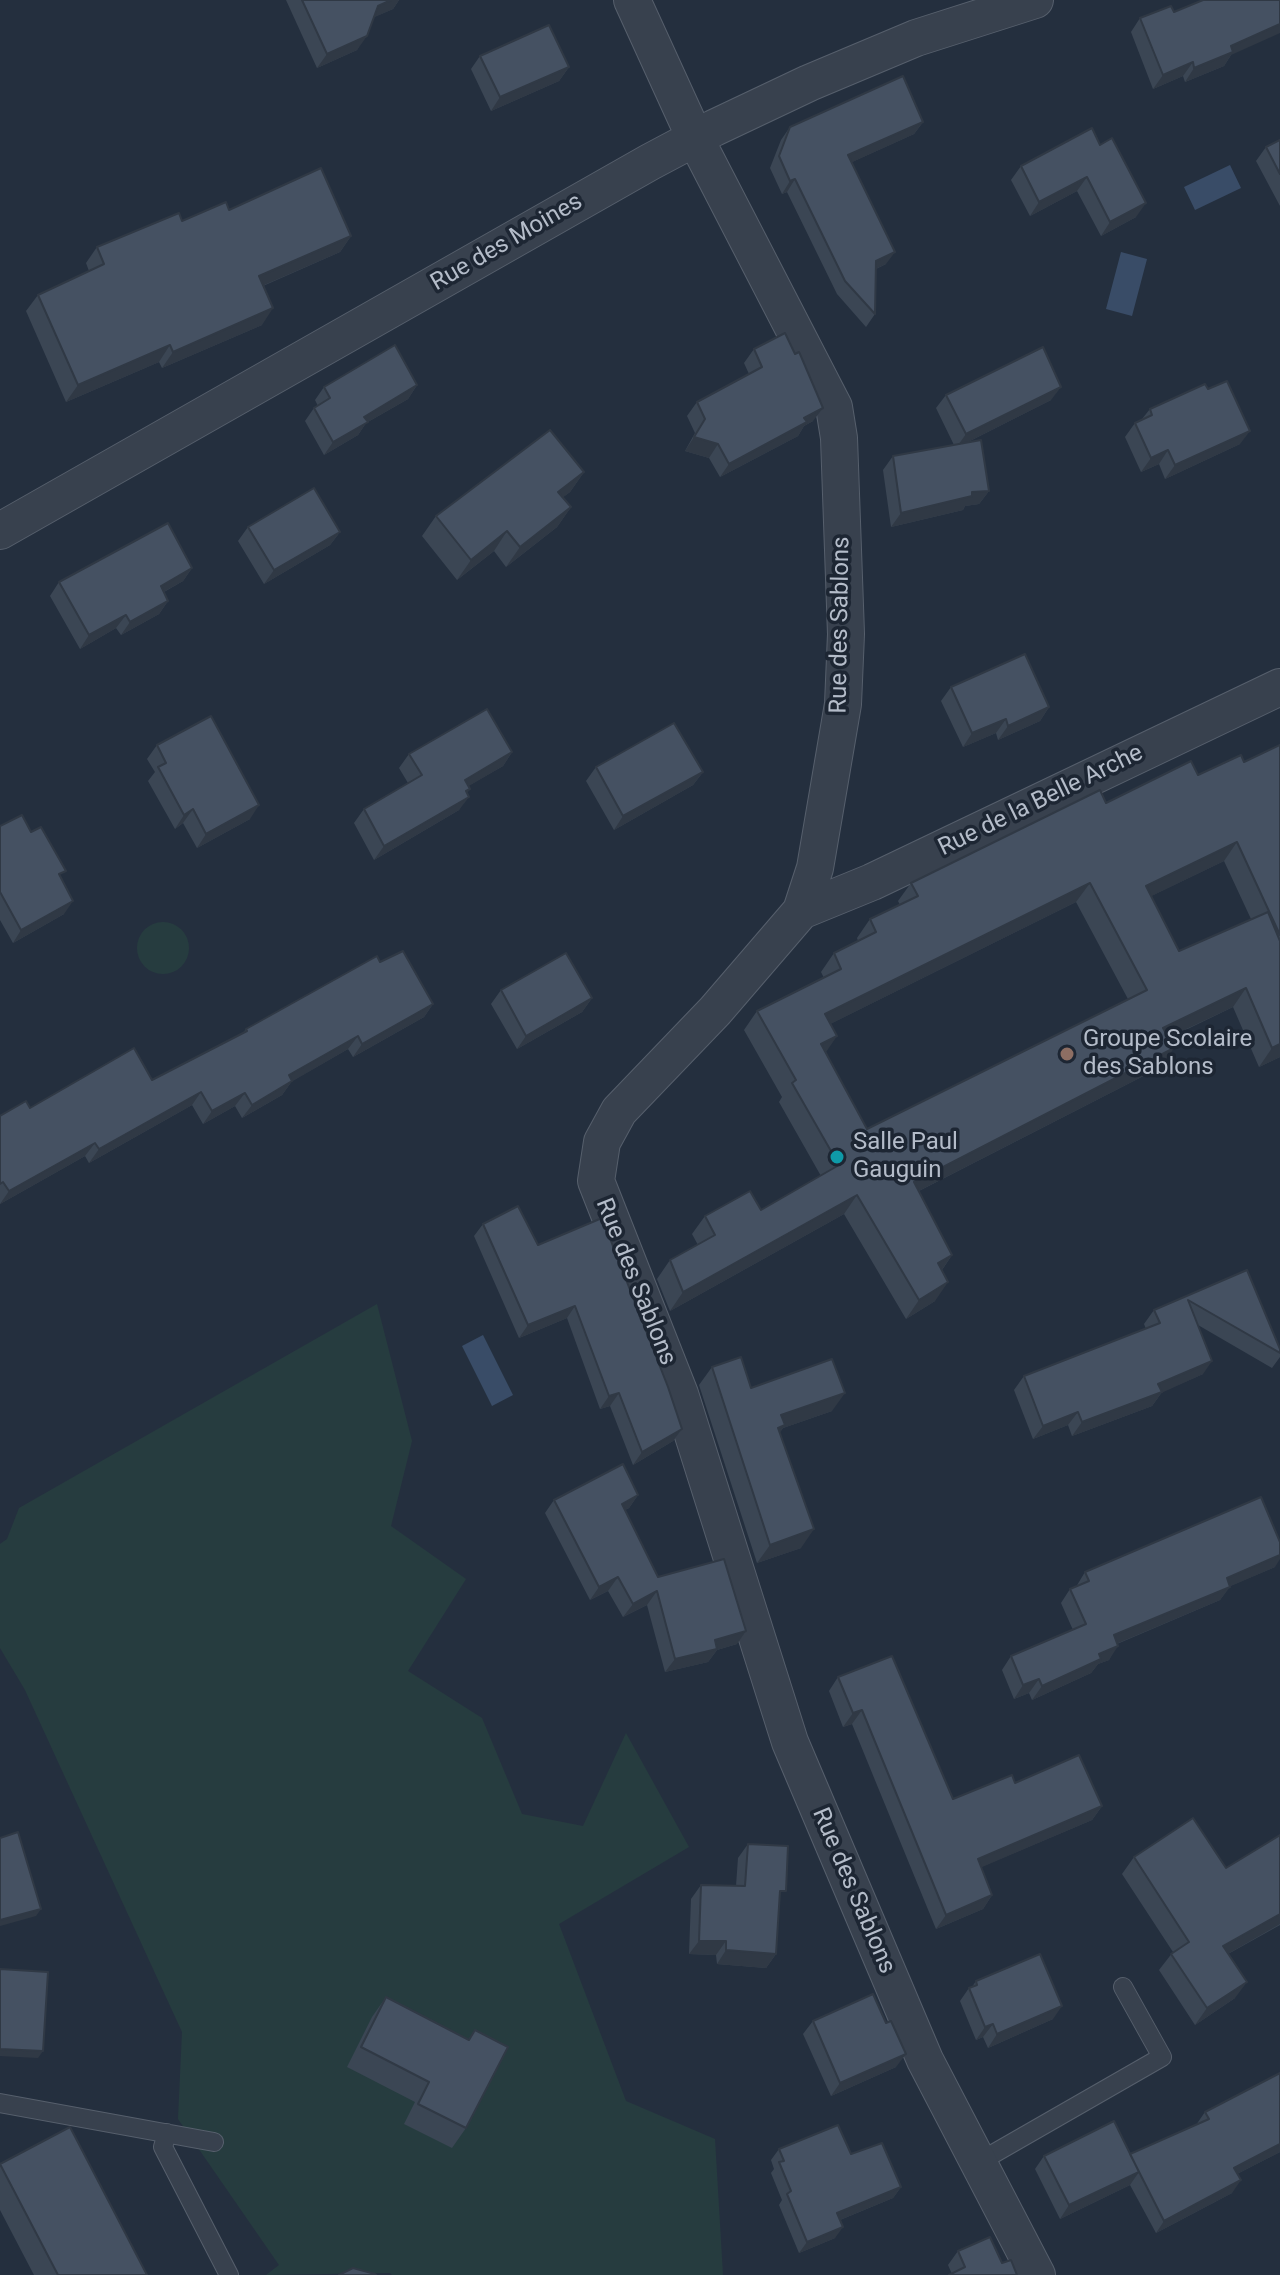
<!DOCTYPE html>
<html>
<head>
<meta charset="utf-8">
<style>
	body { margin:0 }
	canvas { display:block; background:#242f3e }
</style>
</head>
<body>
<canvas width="1280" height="2275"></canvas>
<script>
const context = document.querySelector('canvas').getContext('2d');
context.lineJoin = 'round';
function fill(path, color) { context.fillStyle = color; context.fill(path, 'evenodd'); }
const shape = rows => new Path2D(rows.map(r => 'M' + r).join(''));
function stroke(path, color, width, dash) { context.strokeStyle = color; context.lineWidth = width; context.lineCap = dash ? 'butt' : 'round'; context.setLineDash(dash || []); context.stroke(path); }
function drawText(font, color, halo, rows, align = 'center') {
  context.font = font + ' Roboto,sans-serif'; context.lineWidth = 7; context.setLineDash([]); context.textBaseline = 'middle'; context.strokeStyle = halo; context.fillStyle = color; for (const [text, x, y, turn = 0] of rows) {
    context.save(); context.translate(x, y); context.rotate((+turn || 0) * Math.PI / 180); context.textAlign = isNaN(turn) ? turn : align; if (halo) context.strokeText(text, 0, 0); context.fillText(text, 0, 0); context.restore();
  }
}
fill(shape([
	'137 948a26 26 0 1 1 52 0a26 26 0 1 1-52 0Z',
	[377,1304,412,1441,391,1526,466,1579,408,1671,482,1718,522,1814,583,1826,626,1733,689,1847,559,1924,626,2101,715,2139,723,2275,392,2275,390,2273,266,2275,279,2265,178,2119,182,2032,25,1690,0,1648,0,1544,7,1539,19,1508]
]), '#263c3f');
fill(shape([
	[1230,165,1241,188,1195,210,1184,187],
	[1121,252,1147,259,1132,316,1106,309],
	[483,1335,513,1395,492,1406,462,1346]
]), '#394c67');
const service = shape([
	[0,2103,214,2142],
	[167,2133,163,2147,229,2275],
	[979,2162,1162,2057,1123,1987]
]);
const minor = shape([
	[632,0,695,138,834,407,839,438,846,634,843,704,815,868,801,911,715,1011,619,1111,602,1142,596,1181,680,1394,790,1742,925,2060,1037,2275],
	[0,531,650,162,714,128,809,83,916,38,1035,0],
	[801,911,872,882,1280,687]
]);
stroke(service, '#565f6c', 20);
stroke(minor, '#565f6c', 38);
stroke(service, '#38414e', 18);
stroke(minor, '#38414e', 36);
fill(shape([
	[286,0,399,0,393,9,374,17,357,50,317,68],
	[1174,12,1231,55,1224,66,1185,82,1183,76,1153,89,1131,32,1140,18],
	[480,56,569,67,559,81,491,111,471,69],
	[923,122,914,134,852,162,886,264,876,269,875,314,866,327,837,294,787,192,782,194,770,168,781,140,790,127],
	[1092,128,1136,217,1101,236,1077,191,1030,216,1011,180,1021,166],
	[1280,140,1280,206,1256,161,1266,147],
	[229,210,351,236,340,252,263,286,262,325,162,368,159,362,66,402,26,311,38,295,89,271,86,263,97,247,182,221],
	[754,349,813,421,804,426,798,436,720,477,709,458,685,451,695,433,687,416,697,402,749,374,744,363],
	[417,385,408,399,366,423,358,435,324,455,305,421,314,408,318,406,315,400,324,387],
	[946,395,1051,400,966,443,989,491,979,504,965,506,963,510,891,527,883,470,893,456,954,445,936,408],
	[1150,409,1240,444,1165,479,1159,464,1141,472,1125,437,1135,423,1142,419],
	[584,472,570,492,563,497,571,507,557,527,506,567,494,551,457,580,422,536,436,516],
	[248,527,340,532,330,545,264,584,238,541],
	[192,568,183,581,164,592,168,601,159,614,121,635,116,628,80,649,50,596,59,582],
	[951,687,1049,707,1040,721,998,740,996,733,963,747,941,701],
	[157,745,250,819,197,848,183,823,175,829,148,781,155,772,147,759],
	[1280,745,1280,1057,1259,1067,1233,1007,1169,1038,1161,1067,919,1191,952,1255,942,1270,935,1301,906,1319,844,1214,670,1311,657,1279,670,1260,698,1245,692,1234,705,1216,761,1210,821,1176,779,1102,782,1097,744,1030,757,1011,824,978,821,972,834,953,858,941,857,938,870,919,900,905,898,901,911,883,1106,803,1244,762],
	[1224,861,1251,919,1179,951,1151,896],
	[1076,902,1128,999,867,1129,826,1052,830,1024],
	[512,752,503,766,468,786,467,793,459,810,374,860,354,823,364,809,408,783,399,768,409,754],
	[596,767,703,772,693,785,614,830,586,781],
	[0,826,31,832,61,878,64,914,13,943,0,920],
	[380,962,433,1004,424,1017,353,1057,348,1049,292,1081,282,1095,242,1118,235,1106,203,1124,192,1105,89,1163,85,1156,0,1204,0,1116,152,1080,242,1034,246,1029],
	[501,990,592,998,582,1012,517,1049,491,1004],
	[483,1224,538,1245,682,1429,673,1441,633,1465,610,1406,600,1409,567,1318,519,1338,474,1236],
	[1247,1270,1280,1349,1280,1357,1272,1368,1198,1325,1203,1374,1162,1392,1152,1406,1072,1436,1068,1425,1033,1439,1014,1390,1024,1376,1146,1329,1144,1324,1154,1310],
	[712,1367,751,1388,832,1411,783,1428,780,1432,801,1548,757,1563,699,1385],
	[638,1495,629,1508,625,1510,658,1577,737,1644,717,1650,708,1662,665,1672,647,1605,623,1617,608,1591,590,1600,545,1513,554,1500],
	[1275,1567,1230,1586,1220,1600,1117,1644,1109,1660,1098,1664,1091,1673,1032,1700,1029,1693,1014,1699,1002,1670,1011,1656,1073,1630,1061,1603,1070,1589,1076,1587,1085,1572],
	[838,1677,953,1799,1015,1783,1102,1806,1092,1820,981,1867,992,1895,983,1909,936,1929,852,1724,843,1727,829,1691],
	[1280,1835,1280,1925,1228,1954,1235,1998,1195,2025,1159,1970,1173,1952,1122,1874,1134,1857,1226,1868],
	[748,1844,779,1900,776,1954,766,1968,717,1964,716,1955,689,1954,691,1899,701,1885,736,1886,738,1858],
	[976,1981,1053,2019,988,2048,983,2037,976,2040,960,2001,969,1988,972,1987],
	[386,1997,468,2040,475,2030,466,2128,452,2148,404,2124,415,2102,347,2067,372,2017],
	[813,2021,896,2067,831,2096,803,2034],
	[1280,2073,1280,2152,1237,2174,1232,2193,1156,2233,1130,2185,1060,2219,1035,2169,1044,2156,1130,2154,1196,2125,1205,2112],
	[779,2149,851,2154,901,2187,893,2198,840,2220,835,2238,799,2253,779,2205,782,2200,771,2173,774,2169,771,2160],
	[0,2164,147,2275,34,2275,0,2210],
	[958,2251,1002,2263,1017,2275,952,2274,948,2265]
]), '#3b4654');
fill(shape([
	[391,0,399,0,393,9,368,20,378,6],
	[1280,24,1280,33,1231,55,1224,66,1185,82,1194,68,1231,46],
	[367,36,357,50,317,68,327,54],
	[1193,62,1183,76,1153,89,1163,75],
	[569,67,559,81,491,111,500,97],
	[923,122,914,134,839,168,848,155],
	[1087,177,1077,191,1030,216,1039,202],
	[795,179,787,192,782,194,790,181],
	[1146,203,1136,217,1101,236,1110,222],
	[351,236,340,252,248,292,259,276],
	[895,252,886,264,867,273,876,261],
	[273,308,262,325,162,368,173,352],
	[170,345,159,362,66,402,78,385],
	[417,385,408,399,366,423,358,435,324,455,333,442,364,417],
	[1061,387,1051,400,956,448,966,434],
	[823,408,813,421,804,426,798,436,720,477,729,464],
	[1250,431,1240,444,1165,479,1175,465],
	[694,437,718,444,709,458,685,451],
	[1168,450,1159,464,1141,472,1151,458],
	[584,472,570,492,545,511,558,492],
	[989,491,979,504,965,506,963,510,891,527,901,513,972,492],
	[571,507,557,527,506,567,520,547],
	[507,531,494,551,457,580,471,560],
	[340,532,330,545,264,584,274,570],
	[192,568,183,581,151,599,161,586],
	[168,601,159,614,121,635,130,622],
	[126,615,116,628,80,649,89,635],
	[1049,707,1040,721,998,740,1008,726],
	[1006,719,996,733,963,747,972,733],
	[512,752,503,766,455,794,465,780],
	[703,772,693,785,614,830,623,816],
	[470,789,462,801,469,797,459,810,374,860,384,846],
	[259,805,250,819,197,848,206,834],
	[193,809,183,823,175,829,184,815],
	[1237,842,1224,861,1133,905,1146,886],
	[1090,883,1076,902,812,1033,825,1014],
	[73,901,64,914,13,943,21,930],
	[1246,988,1233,1007,1150,1046,1163,1028],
	[592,998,582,1012,517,1049,526,1036],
	[433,1004,424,1017,353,1057,362,1044],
	[358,1036,348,1049,279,1089,289,1075],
	[837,1036,824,1055,821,1044],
	[1280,1044,1280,1057,1259,1067,1272,1048],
	[1174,1048,1161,1067,901,1200,914,1182],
	[292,1081,282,1095,242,1118,252,1105],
	[201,1092,192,1105,89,1163,99,1149],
	[245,1093,235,1106,203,1124,212,1111],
	[95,1143,85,1156,0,1204,9,1191],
	[857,1195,844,1214,670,1311,683,1292],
	[952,1255,939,1274,938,1263],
	[948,1282,935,1301,906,1319,919,1300],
	[575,1306,567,1318,519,1338,528,1325],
	[1212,1361,1203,1374,1159,1394,1162,1392,1152,1406,1072,1436,1082,1422,1158,1384],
	[619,1393,610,1406,600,1409,609,1396],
	[845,1393,832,1411,783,1428,772,1444,781,1415],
	[1078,1412,1068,1425,1033,1439,1043,1426],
	[682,1429,673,1441,633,1465,642,1452],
	[638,1495,629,1508,612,1517,622,1504],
	[814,1529,801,1548,757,1563,770,1545],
	[1280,1555,1280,1559,1275,1567,1217,1592,1227,1578],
	[618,1577,608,1591,590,1600,599,1587],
	[1230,1587,1220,1600,1104,1649,1114,1635],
	[657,1591,647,1605,623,1617,633,1604],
	[746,1631,737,1644,717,1650,708,1662,665,1672,675,1659,715,1640],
	[1118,1646,1109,1660,1098,1664,1091,1673,1032,1700,1042,1686,1099,1654],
	[1039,1679,1029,1693,1014,1699,1023,1685],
	[862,1710,852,1724,843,1727,853,1713],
	[1102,1806,1092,1820,968,1873,978,1859],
	[992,1895,983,1909,936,1929,946,1915],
	[41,1909,36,1916,0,1926,0,1920],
	[1280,1914,1280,1924,1212,1963,1223,1946],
	[699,1941,726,1941,716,1955,689,1954],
	[726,1950,776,1954,766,1968,717,1964],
	[1247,1982,1235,1998,1195,2025,1207,2008],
	[1062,2006,1053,2019,988,2048,997,2034],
	[993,2024,983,2037,976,2040,985,2027],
	[0,2049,43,2051,38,2058,0,2056],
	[906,2054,896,2067,831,2096,840,2083],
	[1280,2144,1280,2152,1225,2180,1234,2168],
	[1139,2172,1130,2185,1060,2219,1069,2205],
	[1241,2180,1232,2193,1156,2233,1164,2221],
	[901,2187,893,2198,830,2224,837,2213],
	[843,2227,835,2238,799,2253,807,2242]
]), '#303945');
const building = shape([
	[302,0,391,0,378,6,367,36,327,54,302,0],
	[1203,0,1280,0,1280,24,1231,46,1233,52,1194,68,1193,62,1163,75,1140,18,1171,6,1174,12,1203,0],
	[549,25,569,67,500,97,480,56,549,25],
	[903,76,923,122,848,155,895,252,876,261,875,314,845,281,795,179,790,181,779,156,790,127,903,76],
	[1092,128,1100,145,1112,138,1146,203,1110,222,1087,177,1039,202,1021,166,1092,128],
	[1280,140,1280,174,1266,147,1280,140],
	[321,168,351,236,259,276,273,308,173,352,170,345,78,385,38,295,104,264,97,247,179,213,182,221,226,202,229,210,321,168],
	[785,333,795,354,799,352,800,354,823,408,804,418,807,422,729,464,718,444,694,437,705,419,697,402,762,367,754,349,785,333],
	[395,345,417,385,364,417,368,422,333,442,314,408,330,398,324,387,395,345],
	[1043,347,1061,387,966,434,946,395,1043,347],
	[1227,381,1250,431,1175,465,1168,450,1151,458,1135,423,1152,415,1150,409,1205,384,1208,389,1227,381],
	[550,430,584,472,558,492,571,507,520,547,507,531,471,560,436,516,550,430],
	[981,440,989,491,972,492,972,496,901,513,893,456,981,440],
	[314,488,340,532,274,570,248,527,314,488],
	[168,523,192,568,161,586,168,601,130,622,126,615,89,635,59,582,168,523],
	[1025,654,1049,707,1008,726,1006,719,972,733,951,687,1025,654],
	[487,709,512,752,465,780,470,789,466,791,469,797,384,846,364,809,422,775,409,754,487,709],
	[211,716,259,805,206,834,193,809,184,815,158,767,166,763,157,745,211,716],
	[674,723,703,772,623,816,596,767,674,723],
	[1280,745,1280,935,1237,842,1146,886,1179,951,1268,912,1280,941,1280,1044,1272,1048,1246,988,1163,1028,1174,1048,914,1182,952,1255,938,1263,948,1282,919,1300,857,1195,683,1292,670,1260,715,1235,705,1216,750,1191,761,1210,839,1165,792,1083,796,1080,757,1011,841,969,834,953,876,932,870,919,918,896,911,883,1100,790,1106,803,1191,761,1198,775,1241,755,1244,762,1280,745],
	[1090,883,1147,990,867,1129,821,1044,837,1036,825,1014,1090,883],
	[22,815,31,832,41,827,66,871,59,874,73,901,21,930,0,892,0,826,22,815],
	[403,951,433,1004,362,1044,358,1036,289,1075,292,1081,252,1105,245,1093,212,1111,201,1092,99,1149,95,1143,9,1191,3,1182,0,1184,0,1116,26,1101,30,1108,134,1048,152,1080,247,1031,246,1029,377,956,380,962,403,951],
	[566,953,592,998,526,1036,501,990,566,953],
	[518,1206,538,1245,602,1218,668,1387,682,1429,642,1452,619,1393,609,1396,575,1306,528,1325,483,1224,518,1206],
	[1247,1270,1280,1349,1280,1353,1188,1300,1212,1361,1158,1384,1162,1392,1082,1422,1078,1412,1043,1426,1024,1376,1160,1323,1154,1310,1247,1270],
	[741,1357,751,1388,832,1359,845,1393,781,1415,785,1425,778,1428,814,1529,770,1545,712,1367,741,1357],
	[623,1464,638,1495,622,1504,658,1577,724,1559,746,1631,715,1640,717,1649,675,1659,657,1591,633,1604,618,1577,599,1587,554,1500,623,1464],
	[1261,1497,1280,1542,1280,1555,1227,1578,1230,1587,1114,1635,1118,1646,1099,1654,1101,1659,1042,1686,1039,1679,1023,1685,1011,1656,1086,1624,1070,1589,1089,1581,1085,1572,1261,1497],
	[892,1656,953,1799,1012,1775,1015,1783,1079,1755,1102,1806,978,1859,992,1895,946,1915,862,1710,853,1713,838,1677,892,1656],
	[1193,1818,1226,1868,1280,1835,1280,1914,1223,1946,1247,1982,1207,2008,1171,1954,1189,1942,1134,1857,1193,1818],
	[18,1832,41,1909,0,1920,0,1838,18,1832],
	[748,1844,788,1846,786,1891,780,1891,776,1954,726,1950,726,1941,699,1941,701,1885,745,1886,748,1844],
	[1040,1954,1062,2006,997,2034,993,2024,985,2027,969,1988,977,1985,976,1981,1040,1954],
	[0,1969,48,1972,43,2051,0,2049,0,1969],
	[873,1994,886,2023,891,2021,906,2054,840,2083,813,2021,873,1994],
	[386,1997,469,2040,475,2030,508,2047,466,2128,418,2104,429,2082,361,2047,386,1997],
	[1280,2073,1280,2144,1234,2168,1241,2180,1164,2221,1130,2154,1209,2119,1205,2112,1280,2073],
	[1114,2121,1139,2172,1069,2205,1044,2156,1114,2121],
	[838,2125,851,2154,882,2143,901,2187,837,2213,843,2227,807,2242,787,2194,791,2191,779,2162,784,2161,779,2149,838,2125],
	[70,2127,147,2275,58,2275,0,2164,70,2127],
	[990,2237,1002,2263,1011,2260,1017,2275,949,2275,965,2267,958,2251,990,2237],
	[353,2268,375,2274,376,2275,339,2275,353,2268]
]);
fill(building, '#455162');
stroke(building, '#303945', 2);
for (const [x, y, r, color] of [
	[1067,1054,8,"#8d6e63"],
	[837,1157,8,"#0f9aa8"]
]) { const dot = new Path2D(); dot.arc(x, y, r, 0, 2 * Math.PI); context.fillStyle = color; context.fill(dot); stroke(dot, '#1d2633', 3); }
drawText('24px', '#b4bcc9', '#1d2633', [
	["Rue des Moines",507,243,-30],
	["Rue des Sablons",841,625,-89],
	["Rue de la Belle Arche",1041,801,-26],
	["Rue des Sablons",635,1282,68],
	["Rue des Sablons",853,1891,67]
]);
drawText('24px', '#b4bcc9', '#1d2633', [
	["Groupe Scolaire",1083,1040],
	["des Sablons",1083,1068],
	["Salle Paul",853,1143],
	["Gauguin",853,1171]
], 'left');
</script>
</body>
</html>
